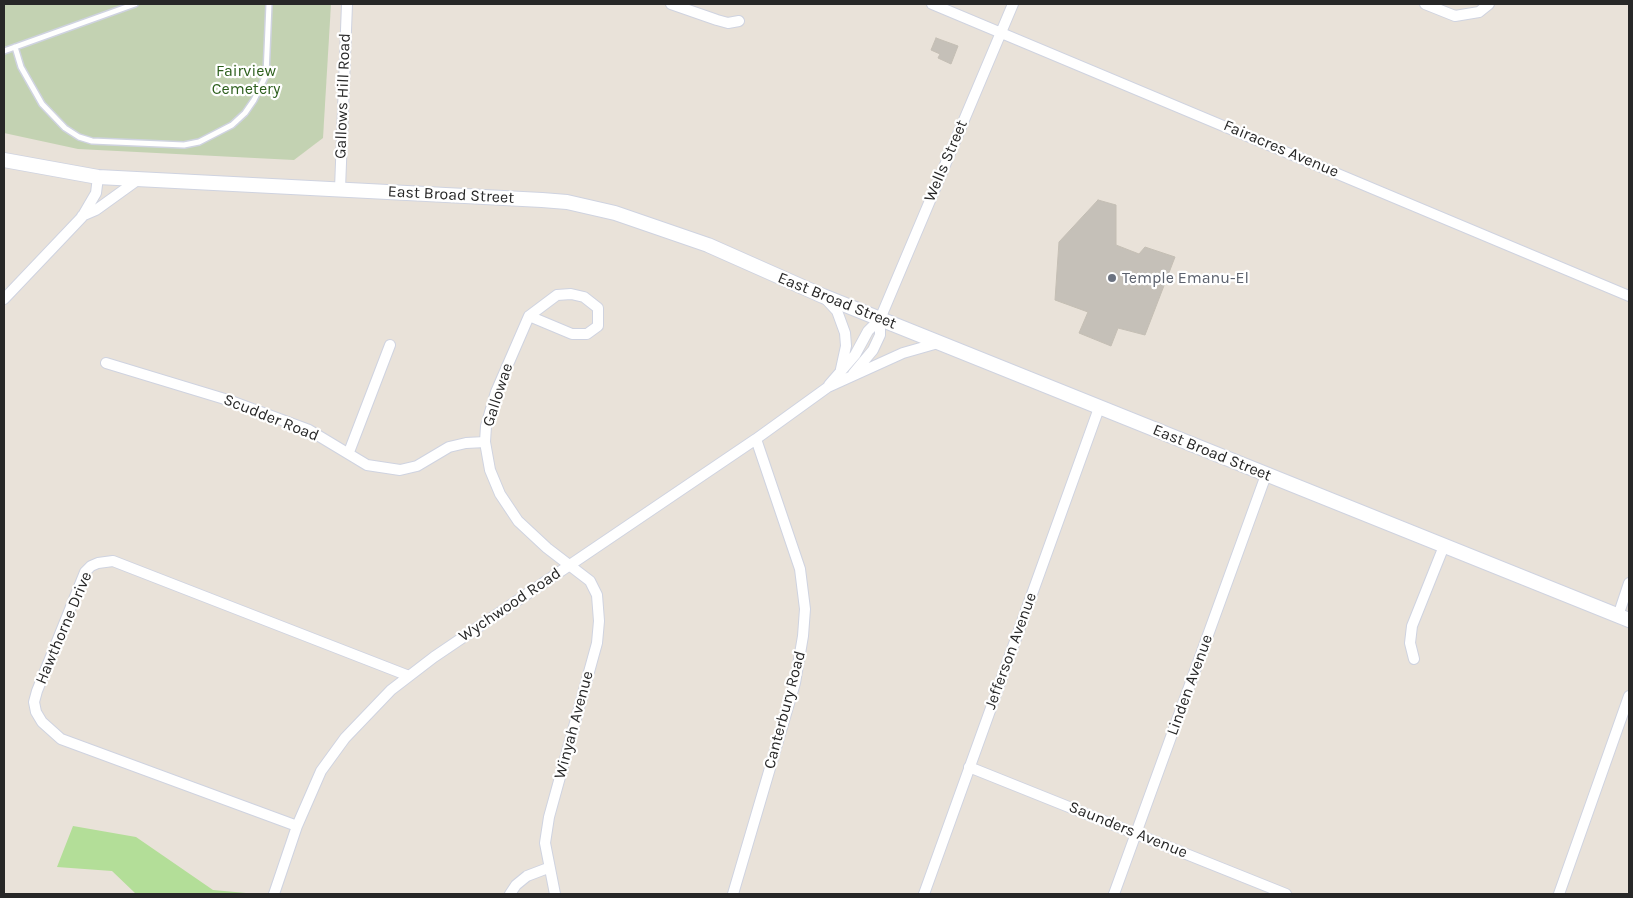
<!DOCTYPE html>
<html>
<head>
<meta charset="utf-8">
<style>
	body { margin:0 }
	#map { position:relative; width:1633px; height:898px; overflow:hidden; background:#e9e2d9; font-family:Karla,sans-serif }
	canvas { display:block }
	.frame { position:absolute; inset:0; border:5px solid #272727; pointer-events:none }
</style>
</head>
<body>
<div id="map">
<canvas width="1633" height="898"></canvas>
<div class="frame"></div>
</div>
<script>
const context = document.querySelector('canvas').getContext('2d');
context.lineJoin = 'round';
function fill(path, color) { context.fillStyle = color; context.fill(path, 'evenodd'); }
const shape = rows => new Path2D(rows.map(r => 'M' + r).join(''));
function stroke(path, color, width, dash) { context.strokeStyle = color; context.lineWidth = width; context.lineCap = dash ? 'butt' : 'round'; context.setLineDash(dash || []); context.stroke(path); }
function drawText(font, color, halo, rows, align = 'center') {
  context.font = font + ' Karla,sans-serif'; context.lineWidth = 4.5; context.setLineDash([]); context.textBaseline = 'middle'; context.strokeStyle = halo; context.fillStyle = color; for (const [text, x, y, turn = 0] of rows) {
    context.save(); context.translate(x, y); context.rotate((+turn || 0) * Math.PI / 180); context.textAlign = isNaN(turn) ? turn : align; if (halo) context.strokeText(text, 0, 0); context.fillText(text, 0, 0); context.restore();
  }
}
fill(shape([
	[73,826,136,837,213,890,257,894,140,894,135,893,112,871,57,867]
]), '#b3de98');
fill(shape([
	[4,4,331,4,323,138,294,160,78,149,4,133]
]), '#c3d2b2');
const building = shape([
	[936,38,958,46,951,64,938,58,940,54,931,50,936,38],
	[1098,200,1116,205,1116,245,1139,254,1145,247,1175,257,1145,335,1118,328,1111,346,1079,333,1088,312,1055,300,1059,242,1098,200]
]);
fill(building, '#c5c0b8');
stroke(building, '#c4beb4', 1);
const lane = shape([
	[15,47,21,67,42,104,65,128,79,137,92,141,184,145,199,142,232,125,245,113,254,100,266,75,269,4],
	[4,51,135,4]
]);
const street = shape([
	[671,4,717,20,728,23,739,21],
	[932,4,1629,296],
	[1425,4,1455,16,1479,12,1489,4],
	[340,189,347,4],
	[82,216,96,210,139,179],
	[825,298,837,311,845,333,846,346,841,369],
	[4,299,82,217,96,193,98,177],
	[529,316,572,334,587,334,598,326,598,308,584,297,571,294,557,295,529,316,496,392,486,426,485,442,490,470,500,494,518,521,547,548,590,581,597,595,599,621,597,643,549,817,545,843,555,894],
	[106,363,228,400,309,430,367,465,400,470,417,466,449,447,466,443,485,442],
	[853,374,873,350,880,335,880,319],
	[829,385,855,355,868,331,880,319,1013,4],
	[349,452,390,345],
	[1618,616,1629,583],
	[1414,659,1410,643,1412,626,1444,546],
	[969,767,1286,894],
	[297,826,61,739,42,722,36,712,34,702,37,691,85,572,91,566,98,563,113,561,409,676],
	[274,894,297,826,321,771,345,738,391,690,434,657,756,439,828,387,903,353,938,343],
	[510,894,516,885,527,876,548,868],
	[733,894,795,683,803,636,805,609,800,569,756,439],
	[924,894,1099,408],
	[1114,894,1266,475],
	[1559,894,1629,696]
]);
const secondary = shape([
	[4,160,98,177,542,200,567,202,615,213,708,245,823,296,1629,620]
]);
stroke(lane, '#cfd3e0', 8);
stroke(street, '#cfd3e0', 12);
stroke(secondary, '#cfd3e0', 16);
stroke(lane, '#fff', 5);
stroke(street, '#fff', 10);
stroke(secondary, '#fff', 14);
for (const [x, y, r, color] of [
	[1112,278,5,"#6b7280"]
]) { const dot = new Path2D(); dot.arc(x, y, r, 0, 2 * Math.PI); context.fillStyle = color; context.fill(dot); stroke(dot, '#fff', 2); }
drawText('16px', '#2d5f1d', '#fff', [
	["Fairview",246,71],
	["Cemetery",246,89]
]);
drawText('16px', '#272727', '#fff', [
	["Gallows Hill Road",343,96,-88],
	["Fairacres Avenue",1281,149,23],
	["Wells Street",946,161,-67],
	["East Broad Street",451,195,3],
	["East Broad Street",837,301,22],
	["Gallowae",498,395,-72],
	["Scudder Road",271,418,22],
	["East Broad Street",1212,453,22],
	["Wychwood Road",510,605,-34],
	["Hawthorne Drive",64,628,-67],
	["Jefferson Avenue",1011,651,-70],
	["Linden Avenue",1190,685,-70],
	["Canterbury Road",785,710,-75],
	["Winyah Avenue",574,725,-75],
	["Saunders Avenue",1128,830,22]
]);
drawText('16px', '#5b616d', '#fff', [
	["Temple Emanu-El",1122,278]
], 'left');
</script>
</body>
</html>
